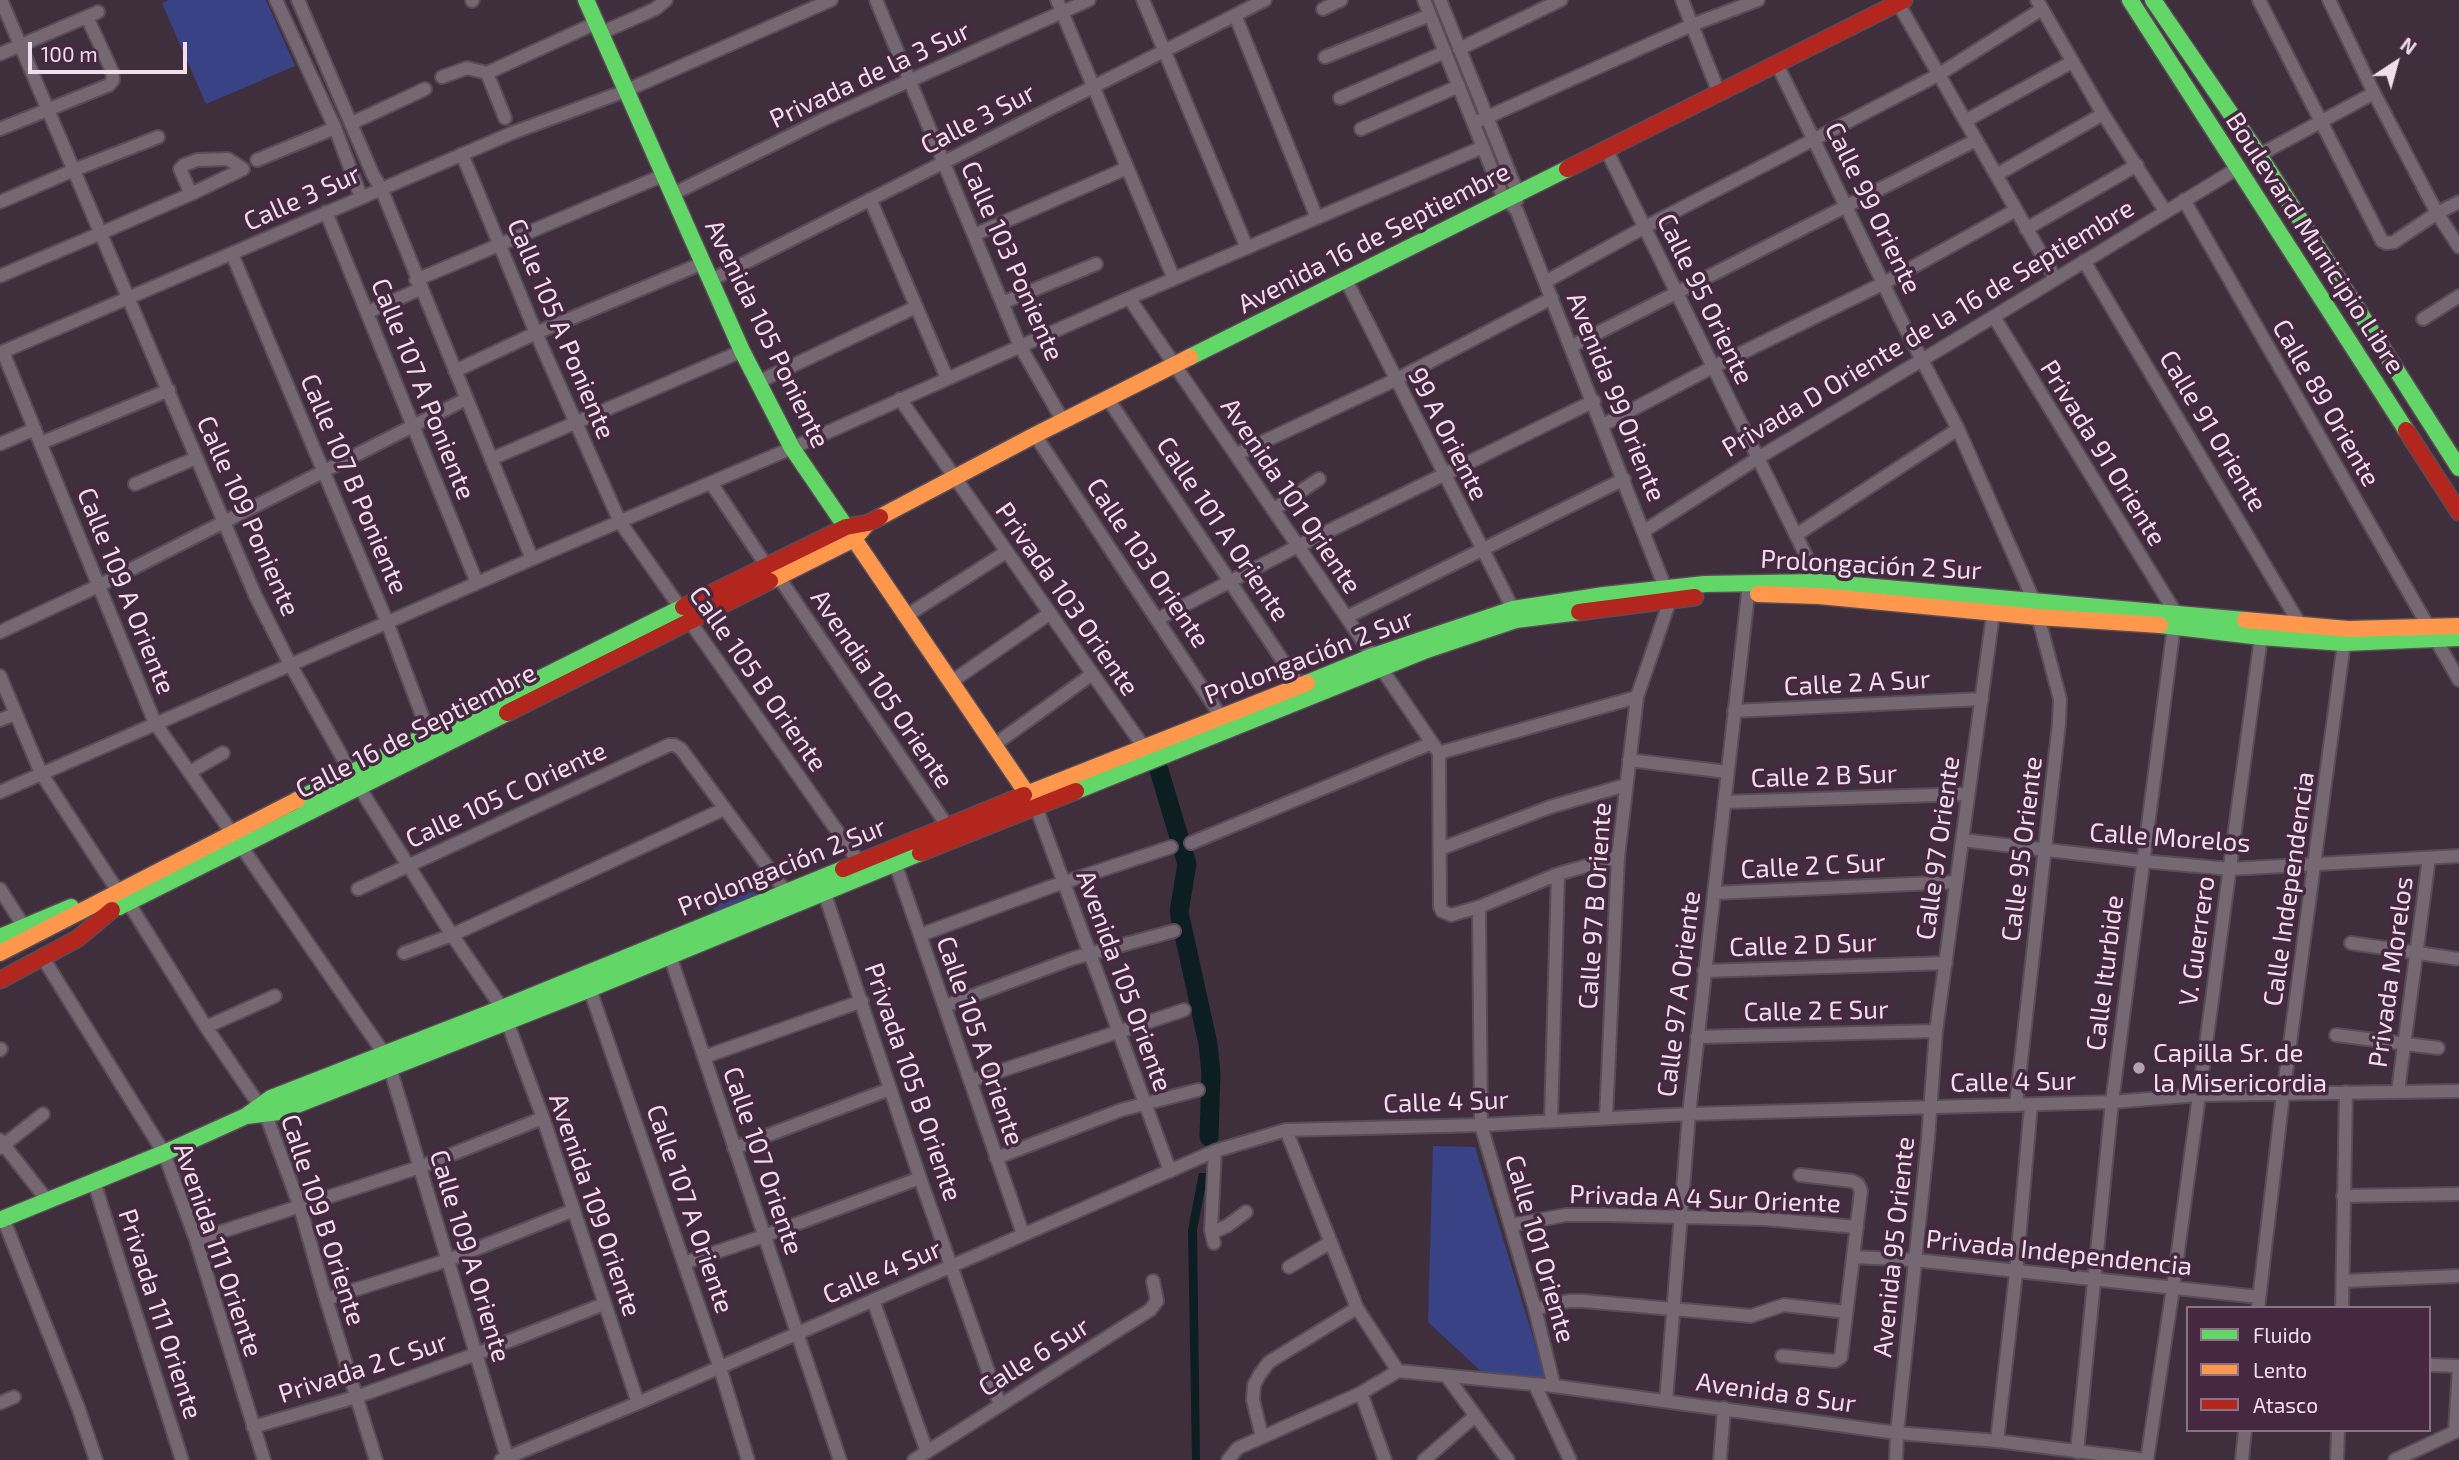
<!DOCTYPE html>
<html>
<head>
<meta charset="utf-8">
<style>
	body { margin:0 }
	#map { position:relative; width:2459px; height:1460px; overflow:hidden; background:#3f2f3c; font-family:"Exo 2",sans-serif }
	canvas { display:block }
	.legend { position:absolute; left:2186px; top:1306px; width:245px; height:126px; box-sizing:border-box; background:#462841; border:2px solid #8a7186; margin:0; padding:9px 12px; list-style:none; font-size:21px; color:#f1deed }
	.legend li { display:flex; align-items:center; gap:14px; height:35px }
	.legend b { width:35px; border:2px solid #8a7186 }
	.north { position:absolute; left:2361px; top:28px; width:70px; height:70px; -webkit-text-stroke:5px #462841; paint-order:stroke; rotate:36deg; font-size:19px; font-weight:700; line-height:28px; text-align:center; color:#f1deed }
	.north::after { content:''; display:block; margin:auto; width:24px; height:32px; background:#f1deed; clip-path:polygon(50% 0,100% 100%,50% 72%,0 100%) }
	.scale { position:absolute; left:28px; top:42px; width:159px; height:32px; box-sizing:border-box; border:4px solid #f1deed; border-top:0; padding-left:9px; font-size:21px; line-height:24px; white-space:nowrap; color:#f1deed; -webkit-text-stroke:5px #462841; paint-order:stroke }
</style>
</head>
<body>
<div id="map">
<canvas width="2459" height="1460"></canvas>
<ul class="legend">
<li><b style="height:9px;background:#63d668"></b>Fluido</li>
<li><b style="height:9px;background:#ff974d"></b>Lento</li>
<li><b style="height:9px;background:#b3261e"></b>Atasco</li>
</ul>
<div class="north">N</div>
<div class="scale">100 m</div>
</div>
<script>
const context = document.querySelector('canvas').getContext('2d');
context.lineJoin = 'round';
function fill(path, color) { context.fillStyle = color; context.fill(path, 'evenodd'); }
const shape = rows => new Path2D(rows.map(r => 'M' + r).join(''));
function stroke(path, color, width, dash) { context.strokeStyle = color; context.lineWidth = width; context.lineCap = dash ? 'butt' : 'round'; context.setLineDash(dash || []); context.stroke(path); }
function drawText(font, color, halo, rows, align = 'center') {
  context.font = font + ' "Exo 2",sans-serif'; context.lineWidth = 7; context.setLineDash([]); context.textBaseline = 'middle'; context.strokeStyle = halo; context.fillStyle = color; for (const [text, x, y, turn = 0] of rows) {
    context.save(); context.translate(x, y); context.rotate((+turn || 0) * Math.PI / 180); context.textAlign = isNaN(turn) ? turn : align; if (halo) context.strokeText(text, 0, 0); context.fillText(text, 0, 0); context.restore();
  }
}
fill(shape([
	[169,0,266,0,295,66,206,104,162,3],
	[757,873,767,890,715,913,707,894],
	[1433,1146,1475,1147,1546,1380,1484,1374,1428,1322]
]), '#394284');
fill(shape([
	[1199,1173,1208,1173,1197,1230,1200,1460,1192,1460,1188,1230]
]), '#0d1e23');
stroke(shape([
	[1160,772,1189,869,1180,907,1210,1049,1209,1140]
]), '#0d1e23', 3.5);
stroke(shape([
	[1159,770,1187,864,1179,912,1208,1044,1211,1073,1209,1137]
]), '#0d1e23', 19);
const street = shape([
	[1,0,256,597,290,664,359,787,452,935,502,1008,543,1118,638,1403],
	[276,0,335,128,361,197],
	[298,0,373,175,381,188,532,559],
	[876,0,1020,346,1063,421],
	[1057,0,1174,279],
	[1143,0,1247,248],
	[1424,0,1501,192,1517,211,1670,600,1637,697,1618,857,1606,1118],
	[1440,0,1518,194,1517,200],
	[1682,0,1719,93],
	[2037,0,2103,114,2165,211],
	[2259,0,2382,241,2386,243,2394,242,2437,213,2459,202],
	[2329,0,2374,93,2437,213,2459,247],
	[472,1,473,0],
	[1898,3,2055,278],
	[1323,9,1341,0],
	[1235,15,1317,218],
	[601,33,655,9,666,0],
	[1459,49,1561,0],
	[0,54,98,12],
	[1325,57,1430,15],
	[1777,64,1899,316,1958,429,2034,601,2060,699,2059,723,2016,1105],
	[487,73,596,23],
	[487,73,505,118],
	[442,77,467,68,487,73],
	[1340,98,1445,52],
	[1965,121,2072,62],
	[352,123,425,89],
	[1474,123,1692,25,1758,0],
	[0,129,109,85,113,80,112,71,87,17],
	[1361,129,1459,86],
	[1606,149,1819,582],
	[462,154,536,333,620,522,859,862],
	[2259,155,2374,93],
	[257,160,335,128],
	[1996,175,2103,114],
	[673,194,822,120,1089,0],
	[870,199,947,378],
	[2184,200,2459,680],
	[0,202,74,170,158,137],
	[326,212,477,583],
	[2026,229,2137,165],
	[974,235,1127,168],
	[232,254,387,622,429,734],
	[2084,261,2301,626],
	[0,276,101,233,191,194,243,169,228,159,197,160,184,165,180,169,191,194],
	[416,280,664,175],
	[711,280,1265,0],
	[1346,280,1513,609],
	[1545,282,1645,227,1938,75,2042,9],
	[1129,298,1439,753,1440,907,1442,911,1451,915,1479,907,1558,874,1618,857],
	[1002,303,1096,264],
	[368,312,420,289],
	[1994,317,2175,612],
	[2423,319,2459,296],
	[1572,346,1976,140],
	[3,352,155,723,232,833],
	[0,353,512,133,625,91,831,0],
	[455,371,536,333,703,263],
	[758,382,916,307],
	[900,399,1143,746],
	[1108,399,1299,685],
	[1603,425,1713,367,1884,283,2016,210],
	[1035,435,1222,718],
	[41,443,169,390],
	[0,444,35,429],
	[1237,454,1395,380,1552,298],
	[491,459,742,351],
	[711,483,766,565],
	[135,484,196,458],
	[1273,510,1319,479],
	[1644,531,1758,458,1952,342,2238,168],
	[1796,535,1958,429],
	[778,576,948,827],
	[906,616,1006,552],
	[1347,617,1624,479],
	[1158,619,1298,546,1594,401],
	[0,632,98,586,466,399],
	[0,676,41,773,119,893],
	[951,682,1049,614],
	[1734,711,1982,699],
	[0,720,15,714],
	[994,745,1091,675],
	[1439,753,1637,697],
	[1629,760,1727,772],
	[190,772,223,753],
	[0,792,532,559,792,448,1129,298,1483,147],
	[1724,802,1967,794],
	[1036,807,1170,1171],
	[1962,840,2142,861,2230,869,2459,856],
	[1191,843,1432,743],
	[241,846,385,1055],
	[1440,849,1550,807,1626,785],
	[895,863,1023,1234],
	[0,889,23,925],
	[358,889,669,745,674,745,681,749,786,892],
	[824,892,920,1178,1000,1405],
	[1714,893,1956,882],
	[128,902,206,1027,266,1115,300,1207,326,1299,376,1460],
	[1479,907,1481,1125,1535,1309,1554,1386],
	[920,935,1050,887,1171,847],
	[2351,943,2459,959],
	[404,953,452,935,724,809],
	[670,956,840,1460],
	[43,958,164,1153,196,1240,264,1460],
	[1704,971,1946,963],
	[587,981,720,1368,748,1460],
	[945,1006,1074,958,1174,931],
	[206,1027,275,996],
	[2336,1035,2438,1048],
	[1697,1037,1936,1031],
	[0,1050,1,1049],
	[704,1057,862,1001],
	[390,1068,507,1457],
	[970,1081,1184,1010],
	[2398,1091,2429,858],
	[1551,1120,1558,874],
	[1286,1130,1357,1308,1398,1371],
	[0,1140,47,1200],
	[0,1148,43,1114],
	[734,1148,890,1089],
	[996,1158,1121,1110,1198,1090],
	[94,1182,182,1460],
	[2343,1196,2459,1194],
	[3,1218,78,1407,96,1460],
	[1511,1225,1566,1215,1605,1215,1765,1219,1857,1227],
	[1211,1230,1218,1230,1227,1226,1246,1212],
	[196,1240,420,1167,543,1118],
	[1214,1243,1211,1230,1215,1151],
	[1854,1257,1915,1260,2259,1297],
	[684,1263,764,1236,920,1178],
	[1289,1267,1331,1242],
	[2343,1281,2459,1276],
	[326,1299,448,1260,574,1210],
	[873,1300,927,1452],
	[2258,1308,2283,1095,2344,643],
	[2342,1308,2346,1092],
	[1535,1309,1569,1301,1583,1301,1751,1316,1784,1305,1846,1312],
	[1782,1356,1835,1361,1841,1357,1861,1191,1858,1184,1852,1181,1800,1175],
	[2429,1365,2459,1366],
	[1398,1371,1554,1386,1897,1433,1997,1441,2147,1460],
	[1448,1378,1508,1460],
	[1535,1385,1570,1460],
	[1361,1393,1385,1460],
	[1666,1401,1689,1114,1748,594],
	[0,1403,14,1397],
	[253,1427,356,1397,476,1354,604,1304],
	[2455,1431,2459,1369],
	[1262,1437,1253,1400,1254,1385,1260,1374,1269,1362,1357,1308],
	[1997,1441,2016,1273,2031,1105],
	[2077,1452,2112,1102,2174,626],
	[501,1460,638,1403,1215,1151,1286,1130,1481,1125,1689,1114,2112,1102,2199,1095,2459,1091],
	[914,1460,1150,1310,1157,1301,1153,1281],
	[1228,1460,1238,1448,1361,1393,1398,1371],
	[1424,1460,1475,1416],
	[1720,1460,1724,1408],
	[1896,1460,1897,1433,1928,1139,1936,1031,1994,607],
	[2147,1460,2173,1288,2261,637],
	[2242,1460,2245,1430],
	[2337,1460,2338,1430],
	[2395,1460,2459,1430]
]);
const fast = shape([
	[586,0,742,351,792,448,852,536],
	[2130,0,2406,430],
	[2153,0,2259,155,2459,468],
	[1190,357,1567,169],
	[2160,625,2261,637,2344,643,2459,638],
	[1307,683,1373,656,1513,609,1604,595,1705,584,1819,582,2245,620],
	[1076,791,1424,651,1516,620,1579,612],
	[297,800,683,607],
	[119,907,507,713],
	[0,937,71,907],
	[246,1116,279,1112,590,989,920,853],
	[0,1220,164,1153,246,1116,271,1098,502,1008,843,869]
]);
const slow = shape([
	[880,517,1035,435,1190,357],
	[852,536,1034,804],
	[770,581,854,539,868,523],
	[1758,594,1819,596,2038,617,2160,625],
	[2245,620,2348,629,2459,626],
	[1024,795,1307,683],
	[0,953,297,800]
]);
const jam = shape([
	[1567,169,1904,0],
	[2406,430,2459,512],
	[683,607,846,527,868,523,880,517],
	[1579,612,1695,597],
	[507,713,770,581],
	[920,853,1076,791],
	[843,869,1024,795],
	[0,980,77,939,112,910]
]);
stroke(street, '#5a4c57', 16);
stroke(fast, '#5a4c57', 19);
stroke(slow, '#5a4c57', 19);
stroke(jam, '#5a4c57', 19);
stroke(street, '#756873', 12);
stroke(fast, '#63d668', 16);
stroke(slow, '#ff974d', 16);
stroke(jam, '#b3261e', 16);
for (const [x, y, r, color] of [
	[2139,1068,7,"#b3a1af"]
]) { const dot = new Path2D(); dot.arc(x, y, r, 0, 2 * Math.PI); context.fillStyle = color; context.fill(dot); stroke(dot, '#462841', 2.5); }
drawText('26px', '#f1deed', '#462841', [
	["Privada de la 3 Sur",870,75,-25],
	["Calle 3 Sur",978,119,-27],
	["Calle 3 Sur",302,198,-24],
	["Calle 99 Oriente",1873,208,64],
	["Avenida 16 de Septiembre",1374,238,-27],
	["Boulevard Municipio Libre",2315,243,57],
	["Calle 103 Poniente",1012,261,66],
	["Calle 95 Oriente",1705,299,64],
	["Privada D Oriente de la 16 de Septiembre",1928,328,-31],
	["Calle 105 A Poniente",561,329,67],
	["Avenida 105 Poniente",767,334,64],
	["Calle 107 A Poniente",423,389,68],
	["Avenida 99 Oriente",1616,397,68],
	["Calle 89 Oriente",2326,403,60],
	["Calle 91 Oriente",2213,431,59],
	["99 A Oriente",1448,434,63],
	["Privada 91 Oriente",2103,453,58],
	["Calle 107 B Poniente",354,484,67],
	["Avenida 101 Oriente",1291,496,56],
	["Calle 109 Poniente",248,516,66],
	["Calle 101 A Oriente",1223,529,56],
	["Calle 103 Oriente",1148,563,56],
	["Prolongación 2 Sur",1871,565,3],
	["Calle 109 A Oriente",126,591,68],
	["Privada 103 Oriente",1067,599,55],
	["Prolongación 2 Sur",1309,657,-21],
	["Calle 105 B Oriente",758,679,55],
	["Calle 2 A Sur",1857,683,-3],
	["Avendia 105 Oriente",882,689,56],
	["Calle 16 de Septiembre",416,731,-27],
	["Calle 2 B Sur",1824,776,-2],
	["Calle 105 C Oriente",506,795,-25],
	["Calle Morelos",2170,838,4],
	["Calle 97 Oriente",1938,848,-82],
	["Calle 95 Oriente",2022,849,-83],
	["Calle 2 C Sur",1813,866,-3],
	["Prolongación 2 Sur",782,867,-22],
	["Calle Independencia",2289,889,-82],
	["Calle 97 B Oriente",1595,906,-86],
	["V. Guerrero",2197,941,-82],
	["Calle 2 D Sur",1803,945,-2],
	["Privada Morelos",2391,972,-82],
	["Calle Iturbide",2105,973,-83],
	["Avenida 105 Oriente",1124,981,70],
	["Calle 97 A Oriente",1679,994,-83],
	["Calle 2 E Sur",1816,1011,-1],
	["Calle 105 A Oriente",980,1041,71],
	["Privada 105 B Oriente",913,1082,71],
	["Calle 4 Sur",2013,1082,-1],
	["Calle 4 Sur",1446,1102,-2],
	["Calle 107 Oriente",763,1161,71],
	["Privada A 4 Sur Oriente",1705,1199,2],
	["Avenida 109 Oriente",595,1205,71],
	["Calle 107 A Oriente",690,1209,71],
	["Calle 109 B Oriente",323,1220,72],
	["Avenida 95 Oriente",1894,1247,-84],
	["Calle 101 Oriente",1540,1249,74],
	["Avenida 111 Oriente",218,1250,71],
	["Privada Independencia",2059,1253,6],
	["Calle 109 A Oriente",470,1256,73],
	["Calle 4 Sur",882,1272,-23],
	["Privada 111 Oriente",160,1314,72],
	["Calle 6 Sur",1034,1357,-32],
	["Privada 2 C Sur",363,1368,-18],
	["Avenida 8 Sur",1776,1393,8]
]);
drawText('26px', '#f1deed', '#462841', [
	["Capilla Sr. de",2153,1053],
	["la Misericordia",2153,1083]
], 'left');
</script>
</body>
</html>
